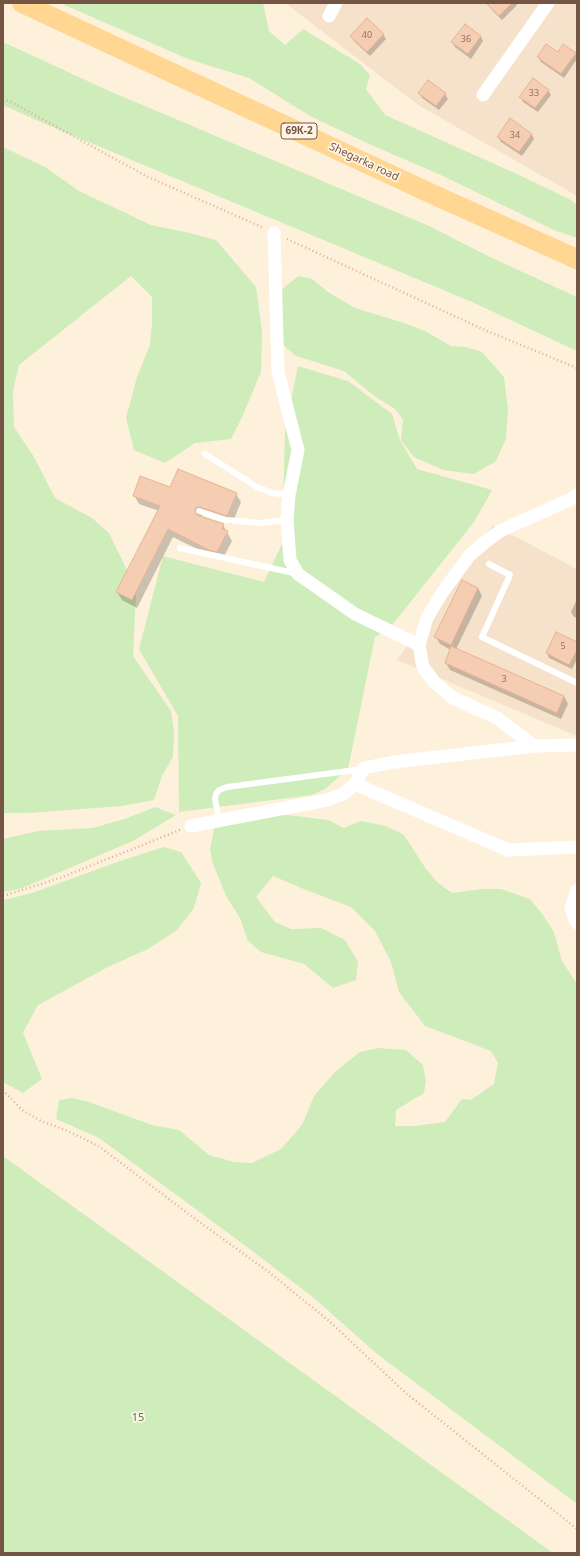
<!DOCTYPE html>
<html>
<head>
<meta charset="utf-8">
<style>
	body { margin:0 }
	#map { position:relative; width:580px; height:1556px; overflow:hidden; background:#fef1dc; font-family:"Noto Sans",sans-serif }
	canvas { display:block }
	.frame { position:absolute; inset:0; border:4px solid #755544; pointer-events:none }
</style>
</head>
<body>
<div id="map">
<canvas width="580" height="1556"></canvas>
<div class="frame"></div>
</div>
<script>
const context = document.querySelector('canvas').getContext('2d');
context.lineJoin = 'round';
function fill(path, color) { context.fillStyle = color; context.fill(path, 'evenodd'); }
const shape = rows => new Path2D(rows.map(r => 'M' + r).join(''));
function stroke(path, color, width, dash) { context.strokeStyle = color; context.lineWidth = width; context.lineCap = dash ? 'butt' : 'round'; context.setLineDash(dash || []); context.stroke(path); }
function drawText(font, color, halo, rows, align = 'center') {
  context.font = font + ' "Noto Sans",sans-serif'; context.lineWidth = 3.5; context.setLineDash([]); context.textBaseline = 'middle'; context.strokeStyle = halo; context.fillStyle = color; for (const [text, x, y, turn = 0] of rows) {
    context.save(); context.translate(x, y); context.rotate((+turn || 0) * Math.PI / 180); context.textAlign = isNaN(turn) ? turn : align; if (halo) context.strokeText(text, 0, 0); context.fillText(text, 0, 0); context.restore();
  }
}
fill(shape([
	[285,3,577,3,577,196,418,105],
	[493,525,577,569,577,736,397,660]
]), '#f6e2ca');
fill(shape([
	[60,3,263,3,269,31,285,45,303,29,360,64,370,75,366,89,385,115,517,174,571,200,577,205,577,238,554,230,443,176,369,144,310,116,249,78,188,59],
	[3,42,107,90,429,226,490,257,577,297,577,351,472,302,38,121,3,105],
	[3,147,45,167,79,191,151,225,190,233,216,240,256,287,262,331,261,372,243,415,231,439,195,443,165,463,134,450,126,418,137,377,150,345,152,323,152,297,131,276,19,365,13,391,14,427,34,457,55,498,92,518,109,533,126,568,136,595,133,656,171,711,174,731,173,757,162,776,154,800,122,806,28,813,3,813],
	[298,276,312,279,328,292,355,308,404,323,425,331,451,346,466,347,482,352,504,377,508,409,506,439,496,461,474,474,443,470,414,457,401,440,403,420,395,409,373,395,344,371,296,356,275,338,281,290],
	[298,366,348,381,392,414,400,440,417,469,492,490,474,522,389,629,375,637,348,769,325,789,312,795,179,812,178,716,139,649,163,556,264,582,282,544,285,430],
	[155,807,176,815,133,841,20,889,3,892,3,839,38,831,92,828,125,819],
	[265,812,328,820,344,828,361,821,386,826,404,835,426,869,438,883,452,893,482,889,501,889,530,899,543,915,554,932,562,961,577,984,577,1504,377,1354,314,1298,243,1244,99,1138,56,1119,59,1100,72,1098,89,1102,152,1125,179,1130,209,1155,234,1162,252,1163,281,1149,302,1125,314,1096,335,1072,360,1052,378,1048,406,1050,423,1065,426,1081,424,1093,396,1110,395,1126,415,1126,445,1122,462,1099,471,1100,494,1084,498,1063,491,1051,425,1026,399,992,391,962,375,931,351,907,301,888,273,876,256,897,275,922,291,929,321,928,345,940,358,962,356,980,333,988,304,964,261,952,248,941,240,918,226,896,213,864,210,850,215,824],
	[164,847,181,852,201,883,194,908,177,930,148,949,108,967,38,1005,23,1033,42,1079,23,1093,3,1082,3,900,32,893,123,860],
	[3,1156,553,1553,3,1553]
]), '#cfecbb');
fill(shape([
	[489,3,516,3,517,5,502,20,491,9,488,4],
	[465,25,481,37,483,41,471,59,455,47,452,42],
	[383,34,386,39,370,56,354,41,351,36],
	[558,54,575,54,577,57,577,59,564,78,541,62,538,57],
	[548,90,551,95,538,112,523,102,521,97],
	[420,93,445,94,448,99,439,110,422,98],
	[510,120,532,135,534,139,522,156,501,142,498,137],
	[171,488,236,494,241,502,232,524,206,515,203,515,200,517,223,525,232,541,222,560,215,558,173,537,137,608,122,600,117,592,159,511,139,504,134,495],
	[478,588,482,596,456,649,564,696,568,704,561,719,450,670,446,663,451,650,440,644,436,637],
	[577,599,577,618,574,617,571,612],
	[577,643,577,659,572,669,549,658,547,653]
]), '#0003');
const building = shape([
	[486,3,512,3,499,16,486,3],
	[367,18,384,34,367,52,350,36,367,18],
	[465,24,481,36,468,54,451,42,465,24],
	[546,44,558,52,563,44,576,53,561,74,537,57,546,44],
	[533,78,549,90,535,108,519,97,533,78],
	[428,80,446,93,436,106,418,93,428,80],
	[510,118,532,134,519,152,497,137,510,118],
	[178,469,237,493,227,516,200,507,196,507,195,510,197,515,224,524,222,529,228,531,217,552,209,550,168,529,132,600,116,592,160,506,133,496,140,476,170,487,178,469],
	[462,580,478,588,451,645,434,637,462,580],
	[556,632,577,642,577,650,569,665,546,653,556,632],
	[451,646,564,696,557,713,445,663,451,646]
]);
fill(building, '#f5cdb2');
stroke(building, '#e9b391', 1);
stroke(shape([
	[3,99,11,102,148,177,264,228],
	[287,239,487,331,577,368],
	[3,896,60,878,180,830],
	[3,1090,22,1110,41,1121,68,1131,100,1147,190,1215,270,1273,329,1321,407,1394,577,1529]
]), '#dab096', 2.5, [1, 3]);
stroke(shape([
	[205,454,257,487,272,493,289,495],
	[199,511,226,520,261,523,287,520],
	[180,548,298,574],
	[489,564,510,575,482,637,577,683],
	[219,820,215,799,216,794,219,790,227,787,363,769]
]), '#fff', 6);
stroke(shape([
	[329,16,336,3],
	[483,95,548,3],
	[274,233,278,372,298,450,289,495,287,520,290,560,298,574,355,614,419,645],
	[577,495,571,499,500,531,484,543,469,556,442,593,427,618,419,645,423,667,435,683,453,698,497,718,534,746,577,745],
	[355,784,508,850,577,847],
	[191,826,327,800,343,794,355,784,364,768,394,762,534,746],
	[577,890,571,908,575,920,577,923]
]), '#fff', 13);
stroke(shape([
	[22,3,432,194,577,259]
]), '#ffd792', 20);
drawText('9px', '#957360', null, [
	["40",367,35],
	["36",466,39],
	["33",534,93],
	["34",515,135],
	["5",563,646],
	["3",504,679]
]);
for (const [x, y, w] of [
	[299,131,36]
]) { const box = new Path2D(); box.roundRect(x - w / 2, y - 8, w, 16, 3); context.fillStyle = '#fff5e4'; context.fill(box); stroke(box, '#755544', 1); }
drawText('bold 10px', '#755544', null, [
	["69К-2",299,131]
]);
drawText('11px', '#755544', '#fff5e4', [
	["Shegarka road",364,162,25]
]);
drawText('11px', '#4e7c3b', '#fff5e4', [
	["15",138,1418]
]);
</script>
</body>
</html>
